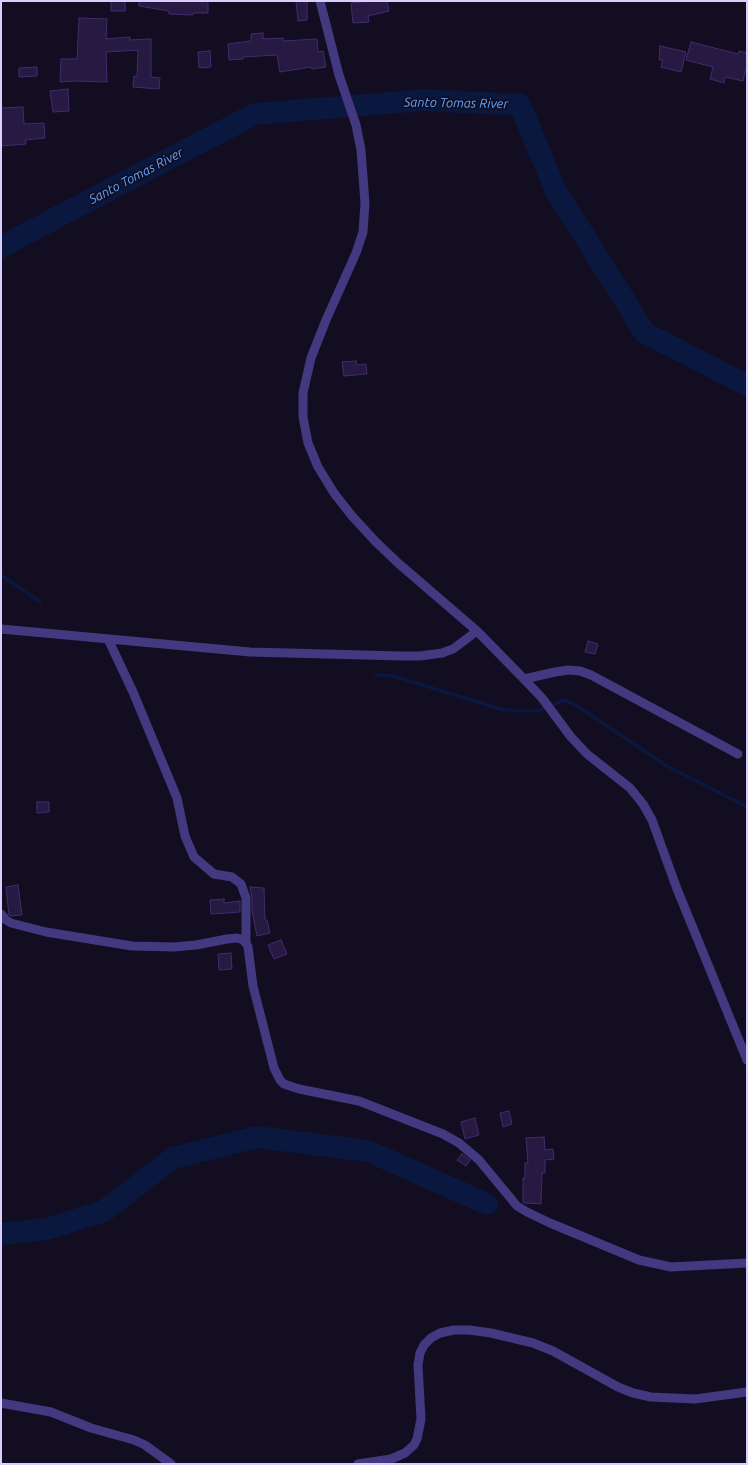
<!DOCTYPE html>
<html>
<head>
<meta charset="utf-8">
<style>
	body { margin:0 }
	#map { position:relative; width:748px; height:1465px; overflow:hidden; background:#130d21; font-family:Ubuntu,sans-serif }
	canvas { display:block }
	.frame { position:absolute; inset:0; border:2px solid #d9cefe; pointer-events:none }
</style>
</head>
<body>
<div id="map">
<canvas width="748" height="1465"></canvas>
<div class="frame"></div>
</div>
<script>
const context = document.querySelector('canvas').getContext('2d');
context.lineJoin = 'round';
const shape = rows => new Path2D(rows.map(r => 'M' + r).join(''));
function stroke(path, color, width, dash) { context.strokeStyle = color; context.lineWidth = width; context.lineCap = dash ? 'butt' : 'round'; context.setLineDash(dash || []); context.stroke(path); }
function fill(path, color) { context.fillStyle = color; context.fill(path, 'evenodd'); }
function drawText(font, color, halo, rows, align = 'center') {
  context.font = font + ' Ubuntu,sans-serif'; context.lineWidth = 3.5; context.setLineDash([]); context.textBaseline = 'middle'; context.strokeStyle = halo; context.fillStyle = color; for (const [text, x, y, turn = 0] of rows) {
    context.save(); context.translate(x, y); context.rotate((+turn || 0) * Math.PI / 180); context.textAlign = isNaN(turn) ? turn : align; if (halo) context.strokeText(text, 0, 0); context.fillText(text, 0, 0); context.restore();
  }
}
stroke(shape([
	[1,575,40,602],
	[376,675,393,676,504,710,537,711,565,700,582,709,665,765,747,807]
]), '#0a173e', 3.5);
stroke(shape([
	[1,247,67,212,255,114,424,100,520,105,555,189,645,333,747,385],
	[1,1234,47,1229,104,1211,173,1158,257,1137,368,1151,487,1204]
]), '#0a173e', 22);
const building = shape([
	[111,1,125,1,125,11,111,11,111,1],
	[139,1,208,1,208,13,193,13,193,15,169,14,169,11,139,6,139,1],
	[296,1,307,1,307,20,298,21,296,1],
	[371,1,387,1,389,11,368,16,369,22,353,23,351,3,371,1],
	[79,18,107,19,106,39,130,37,130,40,151,39,151,77,160,78,159,89,133,87,134,76,137,77,138,50,106,52,107,82,76,81,60,82,61,59,77,59,79,18],
	[263,33,263,39,283,38,283,41,317,39,318,52,323,51,326,67,312,69,311,67,280,72,277,55,243,57,243,59,229,60,228,44,251,41,251,34,263,33],
	[691,42,738,54,739,51,747,53,747,70,746,69,743,81,725,77,724,83,710,79,713,67,686,60,691,42],
	[660,46,686,52,681,72,661,67,663,60,659,60,660,46],
	[210,51,211,67,199,68,198,52,210,51],
	[37,67,37,76,19,77,19,68,37,67],
	[68,89,69,111,53,112,50,91,68,89],
	[23,107,24,124,44,123,45,138,25,140,26,144,1,146,1,108,23,107],
	[356,361,357,365,366,364,367,374,344,376,342,362,356,361],
	[588,641,598,644,595,654,585,652,588,641],
	[37,802,49,802,49,812,37,813,37,802],
	[18,885,22,915,12,916,9,915,6,887,18,885],
	[250,887,264,888,265,920,267,920,270,933,257,936,252,911,252,898,250,887],
	[224,899,224,903,240,901,240,912,211,914,210,900,224,899],
	[281,940,287,954,274,959,268,945,281,940],
	[231,953,232,969,219,970,218,954,231,953],
	[509,1111,512,1124,503,1127,500,1113,509,1111],
	[475,1118,479,1135,465,1139,461,1122,475,1118],
	[544,1137,545,1150,553,1149,554,1159,545,1160,545,1173,542,1173,541,1204,524,1203,523,1202,523,1178,525,1178,525,1163,528,1163,526,1138,544,1137],
	[462,1154,470,1160,466,1166,457,1160,462,1154]
]);
fill(building, '#261a42');
stroke(building, '#402c6e', 1);
stroke(shape([
	[320,1,339,75,356,125,361,150,365,203,363,232,356,253,326,320,311,358,303,393,303,417,308,443,318,467,334,493,352,516,375,541,398,563,477,631,524,679,542,698,571,737,587,754,630,788,643,804,652,820,677,889,747,1060],
	[1,629,250,652,402,656,420,656,442,653,453,649,477,631],
	[108,639,133,692,177,798,185,836,194,857,214,874,232,877,241,884,246,898,246,943],
	[524,679,555,672,569,670,580,671,591,675,738,754],
	[1,914,6,920,11,923,46,932,132,946,174,947,196,945,227,939,237,938,241,939,246,943,248,947,253,986,274,1068,280,1080,284,1084,299,1089,359,1101,443,1134,459,1143,479,1160,517,1206,527,1212,550,1223,639,1260,671,1267,747,1263],
	[1,1403,51,1412,91,1428,134,1440,145,1445,171,1464],
	[358,1464,391,1459,405,1453,414,1445,417,1439,421,1419,418,1365,420,1353,424,1345,431,1338,440,1333,454,1330,469,1330,491,1333,533,1343,553,1351,618,1387,633,1393,651,1397,695,1399,747,1392]
]), '#433980', 9);
drawText('italic 13px', '#5ea2fd', '#130d21', [
	["Santo Tomas River",456,103,1],
	["Santo Tomas River",136,176,-28]
]);
</script>
</body>
</html>
